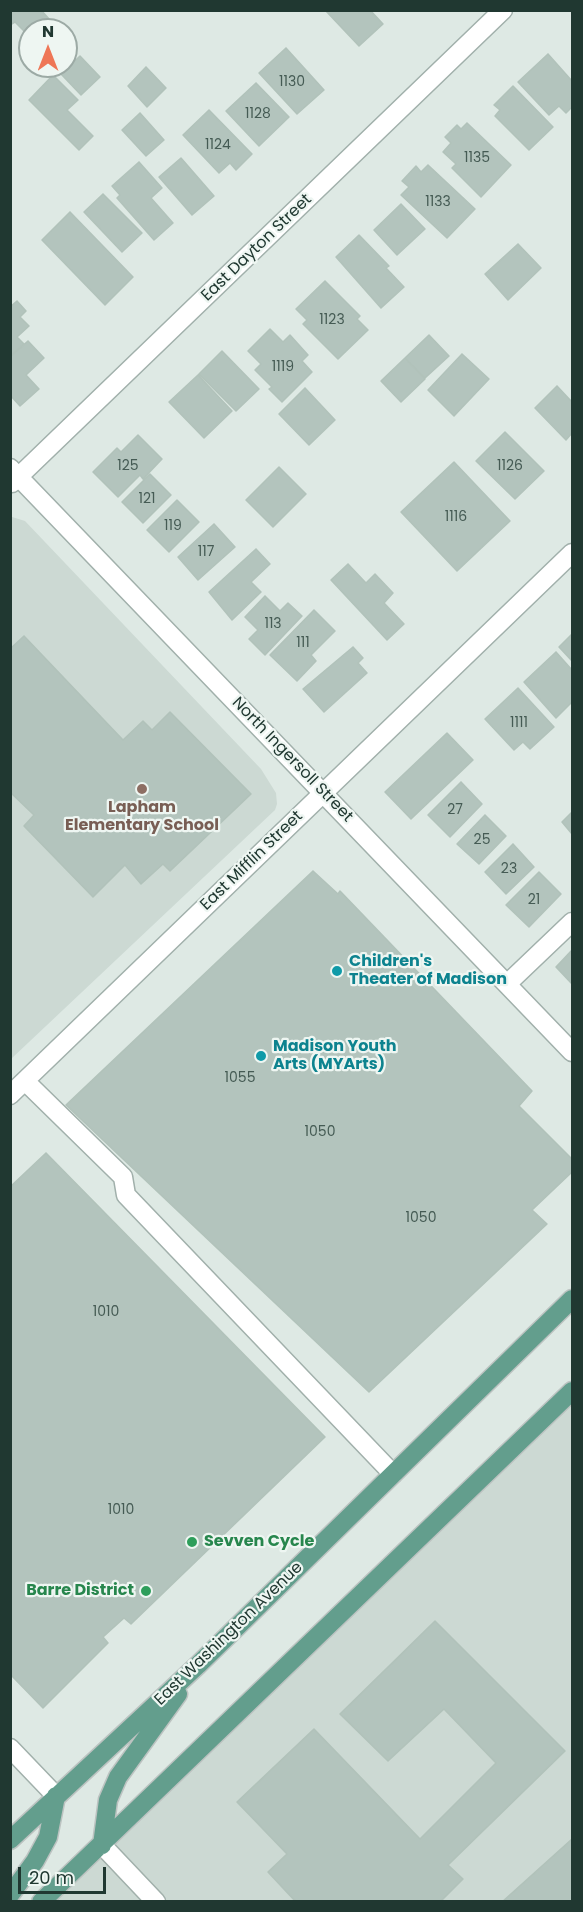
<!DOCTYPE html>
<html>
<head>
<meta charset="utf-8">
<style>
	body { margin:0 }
	#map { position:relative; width:583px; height:1912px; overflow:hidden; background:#dee9e4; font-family:Poppins,sans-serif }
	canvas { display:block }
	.frame { position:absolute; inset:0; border:12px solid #203831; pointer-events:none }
	.north { position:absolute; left:18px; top:18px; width:60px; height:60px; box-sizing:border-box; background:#eef6f2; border:2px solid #9caaa5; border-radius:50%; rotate:0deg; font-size:16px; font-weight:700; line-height:24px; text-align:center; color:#203831 }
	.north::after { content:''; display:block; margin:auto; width:21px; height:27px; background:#ee7656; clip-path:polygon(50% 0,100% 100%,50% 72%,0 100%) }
	.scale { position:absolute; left:18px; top:1867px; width:88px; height:27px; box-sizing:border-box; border:3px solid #203831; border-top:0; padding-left:8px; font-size:18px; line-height:21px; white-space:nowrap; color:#203831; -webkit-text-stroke:4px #eef6f2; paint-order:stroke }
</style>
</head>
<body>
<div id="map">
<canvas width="583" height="1912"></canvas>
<div class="frame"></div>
<div class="north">N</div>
<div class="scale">20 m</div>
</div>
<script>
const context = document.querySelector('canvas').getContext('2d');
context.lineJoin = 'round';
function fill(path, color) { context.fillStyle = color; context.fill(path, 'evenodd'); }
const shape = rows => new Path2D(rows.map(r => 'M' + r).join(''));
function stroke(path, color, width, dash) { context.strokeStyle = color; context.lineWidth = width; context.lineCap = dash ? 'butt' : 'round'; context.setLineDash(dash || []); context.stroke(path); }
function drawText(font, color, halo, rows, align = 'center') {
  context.font = font + ' Poppins,sans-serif'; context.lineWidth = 4.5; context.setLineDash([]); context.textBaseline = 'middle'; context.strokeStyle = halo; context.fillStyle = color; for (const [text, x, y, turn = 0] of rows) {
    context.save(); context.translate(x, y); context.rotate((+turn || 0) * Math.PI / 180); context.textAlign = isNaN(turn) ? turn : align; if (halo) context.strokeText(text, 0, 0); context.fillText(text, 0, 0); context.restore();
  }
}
fill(shape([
	[12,517,25,521,261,769,276,793,277,804,275,810,11,1059],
	[572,1391,572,1901,41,1902]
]), '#ccd9d3');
const building = shape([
	[10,10,41,10,50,20,40,30,30,30,30,37,15,22,10,25,10,10],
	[325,10,370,10,383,24,359,46,325,10],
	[286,48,324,90,297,114,259,73,286,48],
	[548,54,572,81,572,107,566,113,559,106,549,115,518,82,548,54],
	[80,56,100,77,81,95,61,74,80,56],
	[146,67,166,88,147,107,128,86,146,67],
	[53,75,78,100,67,110,93,136,79,150,29,100,53,75],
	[256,83,289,117,259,146,226,111,256,83],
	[513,86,553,127,529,150,495,116,500,110,494,105,513,86],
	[209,110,252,154,236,170,230,163,219,173,183,135,209,110],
	[140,113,164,140,146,156,122,130,140,113],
	[467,123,511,165,481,197,452,168,456,164,443,152,451,143,445,137,457,125,461,129,467,123],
	[181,158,214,196,192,215,159,177,181,158],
	[139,162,162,188,151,198,173,223,154,240,117,198,120,195,112,186,139,162],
	[428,165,475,209,447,238,401,195,409,187,402,181,416,166,421,172,428,165],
	[103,194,142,233,122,252,84,212,103,194],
	[401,204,425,229,397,255,374,230,401,204],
	[70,212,133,277,105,305,42,240,70,212],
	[359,235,389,266,386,268,404,287,381,308,336,257,359,235],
	[518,244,541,268,508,300,485,274,518,244],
	[325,281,360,316,357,319,368,330,338,359,303,324,307,320,296,309,325,281],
	[17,301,26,311,20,317,29,326,17,337,24,344,10,356,10,307,17,301],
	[270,329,283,342,290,335,308,355,302,361,312,372,282,402,269,389,272,387,255,370,261,364,248,351,270,329],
	[429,335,449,356,425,378,405,358,429,335],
	[28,341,44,358,26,375,39,389,20,406,10,395,10,357,28,341],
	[222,351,259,389,236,411,199,374,222,351],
	[462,354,489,379,454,416,428,390,462,354],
	[405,358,425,379,401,402,381,381,405,358],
	[198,375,232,411,204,438,169,402,198,375],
	[557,386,572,402,572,433,566,440,535,408,557,386],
	[305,388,335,420,309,445,279,414,305,388],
	[505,432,544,471,515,499,476,461,505,432],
	[138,435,162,459,143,479,140,475,118,497,93,472,117,448,121,452,138,435],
	[454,462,510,521,457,571,401,512,454,462],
	[279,467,306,494,273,527,246,500,279,467],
	[150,474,171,495,143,523,122,502,150,474],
	[177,500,199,522,169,552,147,530,177,500],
	[214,524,235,547,198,580,178,557,214,524],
	[256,549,270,564,251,582,261,592,232,620,209,592,256,549],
	[348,564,366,583,375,574,393,593,384,603,404,624,387,640,331,580,348,564],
	[265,596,280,611,288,603,302,616,265,655,249,639,258,630,245,617,265,596],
	[314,610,335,631,311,655,316,661,297,681,270,655,314,610],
	[572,634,572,661,559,647,572,634],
	[24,636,123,740,143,721,152,730,170,712,251,794,170,871,163,864,141,884,125,865,93,897,24,826,34,815,10,792,10,649,24,636],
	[353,647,363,658,358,663,367,673,324,712,303,689,353,647],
	[556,652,572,670,572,702,556,718,524,682,556,652],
	[518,688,554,727,530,749,523,742,514,750,485,719,518,688],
	[447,733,473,760,411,819,385,792,447,733],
	[461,782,482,804,450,837,428,815,461,782],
	[572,812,572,834,562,822,572,812],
	[485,815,506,836,479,864,457,844,485,815],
	[513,844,534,867,506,894,485,872,513,844],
	[313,871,338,894,340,891,532,1091,519,1106,572,1159,572,1172,532,1210,547,1224,369,1392,66,1105,313,871],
	[539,872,561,894,529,927,506,905,539,872],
	[572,950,572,984,556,967,572,950],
	[46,1153,325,1437,131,1624,124,1618,103,1637,108,1643,43,1708,10,1674,10,1187,46,1153],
	[435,1621,565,1751,448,1865,463,1879,440,1902,296,1902,268,1872,287,1854,237,1802,314,1729,420,1839,496,1763,444,1709,388,1761,340,1714,435,1621],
	[572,1839,572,1902,502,1902,572,1839]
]);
fill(building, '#b3c4bd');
stroke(building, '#b1c2ba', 1.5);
const minor = shape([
	[10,468,572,1052],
	[12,483,503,10],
	[507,984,572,922],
	[25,1081,123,1177,126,1195,393,1474],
	[10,1095,572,553],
	[10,1748,56,1796],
	[102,1845,156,1902]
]);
const major = shape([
	[10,1840,198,1665,572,1299],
	[102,1845,108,1800,118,1777,178,1694],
	[10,1895,35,1861,48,1837,56,1796],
	[41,1902,572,1391]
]);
stroke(minor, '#a1b0ab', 21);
stroke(major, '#bcc3c1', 21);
stroke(minor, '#fff', 18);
stroke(major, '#639e8d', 18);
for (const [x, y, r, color] of [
	[142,789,6,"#8d6e63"],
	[337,971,6,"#0f9aa8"],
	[261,1056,6,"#0f9aa8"],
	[192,1542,6,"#2e9e5b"],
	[146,1591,6,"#2e9e5b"]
]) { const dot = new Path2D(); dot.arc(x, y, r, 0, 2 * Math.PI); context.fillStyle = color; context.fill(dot); stroke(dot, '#eef6f2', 2); }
drawText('14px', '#455b54', null, [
	["1130",292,82],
	["1128",258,114],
	["1124",218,145],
	["1135",477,158],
	["1133",438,202],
	["1123",332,320],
	["1119",283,367],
	["125",128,466],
	["1126",510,466],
	["121",147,499],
	["1116",456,517],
	["119",173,526],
	["117",206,552],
	["113",273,624],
	["111",303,643],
	["1111",519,723],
	["27",455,810],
	["25",482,840],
	["23",509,869],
	["21",534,900],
	["1055",240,1078],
	["1050",320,1132],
	["1050",421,1218],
	["1010",106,1312],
	["1010",121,1510]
]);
drawText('16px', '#203831', '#eef6f2', [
	["East Dayton Street",257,248,-44],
	["North Ingersoll Street",292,760,46],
	["East Mifflin Street",252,861,-44],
	["East Washington Avenue",229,1634,-44]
]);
drawText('bold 16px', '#785e54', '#eef6f2', [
	["Lapham",142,808],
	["Elementary School",142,826]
]);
drawText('bold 16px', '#0d838f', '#eef6f2', [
	["Children's",349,962],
	["Theater of Madison",349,980],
	["Madison Youth",273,1047],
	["Arts (MYArts)",273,1065]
], 'left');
drawText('bold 16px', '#27864d', '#eef6f2', [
	["Sevven Cycle",204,1542],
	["Barre District",134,1591,"right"]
], 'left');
</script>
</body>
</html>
